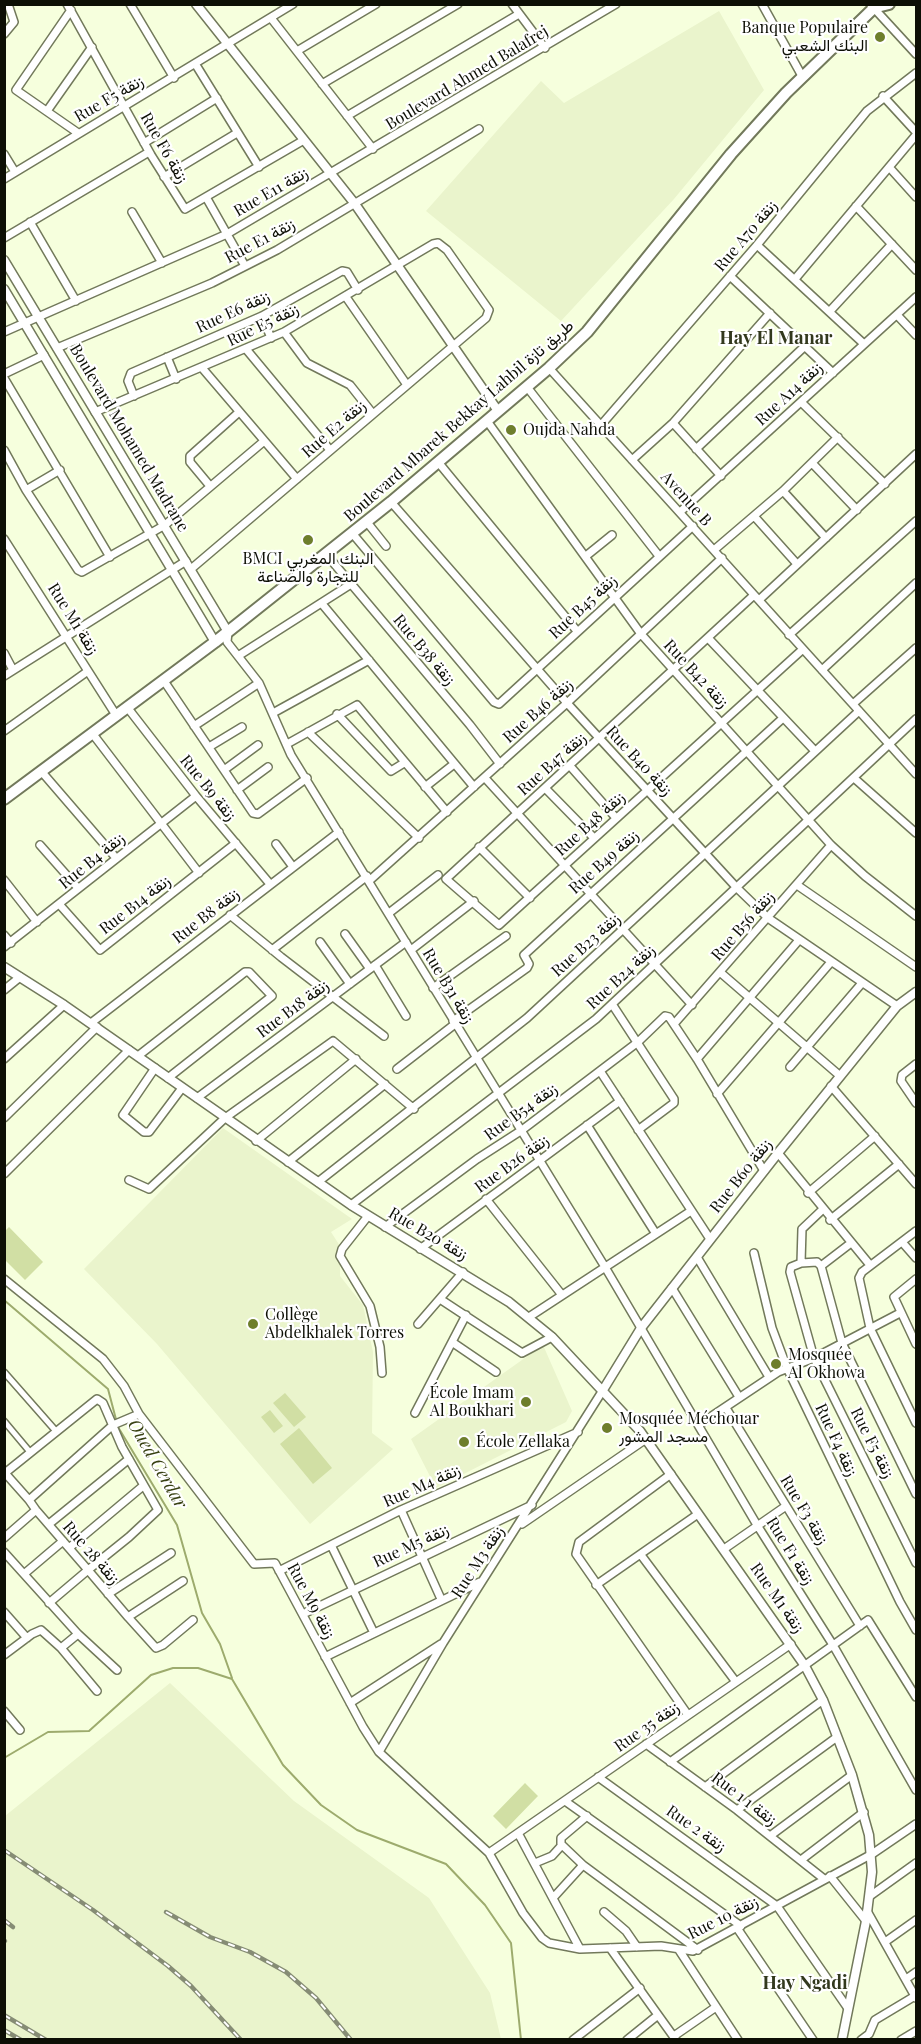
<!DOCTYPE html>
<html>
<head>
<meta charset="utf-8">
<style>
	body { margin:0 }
	#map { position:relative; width:921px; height:2044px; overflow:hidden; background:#f6ffdd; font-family:"Playfair Display",serif }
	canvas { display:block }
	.frame { position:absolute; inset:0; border:6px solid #0d0f05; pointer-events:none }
</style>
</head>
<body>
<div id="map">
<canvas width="921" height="2044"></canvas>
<div class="frame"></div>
</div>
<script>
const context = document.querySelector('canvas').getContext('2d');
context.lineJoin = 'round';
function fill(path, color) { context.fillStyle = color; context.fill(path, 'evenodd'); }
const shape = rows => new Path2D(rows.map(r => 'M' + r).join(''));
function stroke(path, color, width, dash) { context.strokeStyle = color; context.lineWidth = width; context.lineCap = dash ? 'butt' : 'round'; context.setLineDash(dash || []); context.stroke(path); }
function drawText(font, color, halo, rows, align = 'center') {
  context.font = font + ' "Playfair Display",Vazirmatn,serif'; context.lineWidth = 4.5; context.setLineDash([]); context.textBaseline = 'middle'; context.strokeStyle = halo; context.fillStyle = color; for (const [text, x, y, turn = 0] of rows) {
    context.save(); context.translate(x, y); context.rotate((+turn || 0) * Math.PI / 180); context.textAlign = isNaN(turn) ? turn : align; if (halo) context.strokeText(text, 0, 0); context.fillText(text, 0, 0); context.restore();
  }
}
fill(shape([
	[719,11,764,90,674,199,561,321,426,211,541,81,564,103],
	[223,1128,352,1219,331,1232,340,1246,340,1276,363,1305,373,1352,372,1433,393,1449,310,1524,157,1344,84,1269],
	[543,1345,572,1411,566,1422,436,1488,411,1439],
	[170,1683,294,1801,429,1898,490,1993,501,2039,5,2039,5,1816]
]), '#eaf4cc');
fill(shape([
	[9,1227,43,1262,25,1280,5,1260,5,1231],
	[285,1393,306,1417,294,1427,273,1403],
	[270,1410,283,1426,274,1433,261,1417],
	[299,1428,332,1468,313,1484,280,1444],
	[525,1783,538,1796,506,1829,493,1816]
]), '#d1dfa4');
stroke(shape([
	[4,1300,108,1389,118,1427,177,1525,202,1613,220,1644,232,1678],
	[4,1758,48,1732,89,1731,151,1675,173,1668,198,1668,232,1679,283,1765,321,1805,357,1830,446,1864,485,1905,511,1943,521,2040]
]), '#9dab6d', 2);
const pedestrian = shape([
	[4,1372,55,1430],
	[4,1421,30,1452]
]);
const minor = shape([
	[67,4,151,155,185,209,304,140],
	[130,4,174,78],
	[512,4,545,48],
	[762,4,802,76],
	[871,5,916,54],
	[71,10,16,90,78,133],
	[271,18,373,149],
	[4,34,14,22,8,4],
	[297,51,376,4],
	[196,65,259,167],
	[322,84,458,4],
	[883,96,916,132],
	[47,111,92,47],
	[347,116,519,14],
	[144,143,217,98],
	[4,154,15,172],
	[889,167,916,197],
	[164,177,237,133],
	[4,179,293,4],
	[206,197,245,266],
	[856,206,916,270],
	[132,212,162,263],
	[30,222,76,301],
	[4,238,149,152],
	[757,245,864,344],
	[730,276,833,373],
	[795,279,916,135],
	[346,297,407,385],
	[830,311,892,244],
	[897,315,916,335],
	[262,316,271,338],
	[4,332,227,234,616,4],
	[284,332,307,363,350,385,373,414],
	[57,348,212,283,277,250,479,129],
	[246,349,330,450],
	[167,357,176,379],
	[549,368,916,774],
	[203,369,297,479],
	[4,374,44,355],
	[4,378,110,557],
	[527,387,659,556],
	[134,396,128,381,131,373,262,316,342,271,347,272,358,290],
	[801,402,885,484],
	[95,412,284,332,433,244,438,243,447,250,489,310,486,318,191,569],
	[487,421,641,634,831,845,865,876,916,916],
	[673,423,721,476],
	[602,424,757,245,867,111,916,73],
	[696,449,805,346],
	[4,450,26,490,78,570,82,572,165,525,263,442],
	[632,460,673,423,770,313],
	[438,462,577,631],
	[812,463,857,510],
	[210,486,190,462,190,456,238,413],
	[26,490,60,470],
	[783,491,826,538],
	[391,502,567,703,737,888,768,918,897,1006],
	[680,512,916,297],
	[754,516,797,564],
	[366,521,386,546],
	[352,533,494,702,499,704,693,526],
	[4,539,116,715],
	[714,550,783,491,838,437],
	[326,554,470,725,500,764],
	[586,556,612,535],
	[754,595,446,879,499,925,803,649],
	[759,600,916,454],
	[323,605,474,787],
	[228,632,227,642,259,683,291,755,605,1267,757,1525,833,1645,916,1790],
	[789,635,916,521],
	[709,639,815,751],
	[4,653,13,670],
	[238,656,351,584],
	[822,670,916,583],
	[4,676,186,561],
	[164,681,253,813,258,814,307,778],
	[853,704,916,648],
	[127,707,196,796,270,884],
	[273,713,369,660],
	[337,714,391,771,404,763],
	[194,726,259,683],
	[4,731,88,671],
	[308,732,419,838],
	[92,733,199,873],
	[287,744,357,705,447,812],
	[209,747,242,727],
	[570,766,616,818],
	[224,770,258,745],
	[41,771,116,858],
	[485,778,692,1005],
	[854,778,916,833],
	[425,787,454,764],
	[545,788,594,838],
	[237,790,268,767],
	[276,844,293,867],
	[40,845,78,888],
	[479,847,530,898],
	[4,880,37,922],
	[369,881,567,703,722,558],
	[797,885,916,967],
	[59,904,100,950,236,843],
	[389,913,438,875],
	[230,915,281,957,384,1036],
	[345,934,370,969],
	[4,935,11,943],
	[320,942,350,984],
	[4,947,196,796],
	[272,950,367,876],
	[411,950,474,901],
	[375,965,406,1016],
	[721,973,839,1075],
	[433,988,506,936],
	[4,990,20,977],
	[612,1004,674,1099,674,1103,638,1130],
	[453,1021,527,968,529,964,524,955,783,718],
	[91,1023,339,832],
	[674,1024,831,845],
	[138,1056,245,972,249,972,272,996,168,1078],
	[4,1059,64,1005],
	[697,1059,799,940],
	[916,1064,902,1075,901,1081,916,1103],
	[790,1067,862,983],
	[155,1068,123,1115,144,1132,149,1132,182,1088],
	[397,1069,455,1024],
	[600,1071,710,1239],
	[831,1086,916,1184],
	[717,1094,831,962],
	[197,1098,406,942],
	[4,1118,97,1027],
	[587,1125,656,1234],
	[256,1141,356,1059],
	[778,1153,870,1265],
	[288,1162,385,1084],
	[4,1174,129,1050],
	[129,1180,149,1189,225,1118,333,1041,414,1109],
	[318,1182,527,1018,859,711],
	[808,1193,875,1136],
	[486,1199,562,1295],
	[351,1205,596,1019,916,719],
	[822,1210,802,1229,801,1263,791,1267,790,1272,814,1358,916,1563],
	[368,1216,342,1249,340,1256,370,1306,380,1347,382,1373],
	[830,1220,899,1164],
	[385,1227,477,1159,522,1130,638,1042,665,1016,669,1017,697,1059,764,1171],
	[916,1231,862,1272,859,1278,870,1328,916,1423],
	[902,1242,916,1258],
	[420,1249,620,1101],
	[754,1253,772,1328,787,1368,900,1602,916,1630],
	[697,1257,769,1377],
	[801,1263,817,1262,821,1266,842,1343,916,1494],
	[821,1266,851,1243],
	[4,1279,103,1359,124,1386,139,1414,254,1564,275,1563,363,1727,379,1752,489,1853,523,1913,542,1938,549,1943,580,1949],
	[916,1279,894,1297,916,1344],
	[672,1288,739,1397],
	[440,1299,522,1353,552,1337],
	[529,1317,691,1211],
	[418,1324,463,1272],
	[452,1342,496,1372],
	[726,1408,860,1626],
	[415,1413,466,1315],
	[700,1424,778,1372,814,1358,900,1313],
	[671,1474,579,1542,576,1554,688,1715],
	[29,1500,113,1425,139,1414],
	[401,1510,441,1599],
	[49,1524,129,1459],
	[522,1524,646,1439],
	[4,1538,36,1510],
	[331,1545,374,1633],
	[69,1548,143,1486],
	[724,1549,786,1506],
	[4,1552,78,1634,117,1670],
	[641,1555,736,1682],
	[279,1571,401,1510,578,1432],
	[24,1574,63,1541],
	[596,1585,698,1514],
	[108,1594,171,1553],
	[49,1603,88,1570,129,1537,158,1510,122,1447,103,1403,97,1399,5,1473,29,1500,36,1510,88,1570,128,1617,156,1648,163,1645,193,1620],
	[4,1612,27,1638],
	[303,1614,532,1505],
	[128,1617,183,1581],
	[61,1648,78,1634],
	[4,1655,32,1634,41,1630,61,1648,97,1691],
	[325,1657,480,1582],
	[350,1703,441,1644],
	[4,1711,20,1730],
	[646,1744,737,1810,824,1879],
	[379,1752,443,1643,603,1390],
	[670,1762,868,1620,916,1697],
	[598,1777,777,1906,847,2007],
	[705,1787,823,1700],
	[565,1801,741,1926],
	[737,1810,837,1737],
	[587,1816,561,1838,561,1844,583,1865,698,1950],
	[518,1833,580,1949,661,1946,693,1951,872,1854,916,1824],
	[770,1836,852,1775],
	[489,1853,791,1644],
	[801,1860,864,1812],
	[535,1863,552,1856,562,1845],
	[830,1876,866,1921],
	[870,1896,916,1863],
	[553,1898,583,1865],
	[867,1911,916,1998],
	[604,1912,626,1931,637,1947],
	[737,1928,813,2040],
	[885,1942,916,1920],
	[610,1948,676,2040],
	[679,1950,738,2040],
	[906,1979,916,1972],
	[674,2036,716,2007],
	[573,2040,640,1988],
	[627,2040,658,2015],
	[861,2040,869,2034,875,2020,915,1996],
	[901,2040,916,2031]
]);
const tertiary = shape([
	[196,4,355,204,498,411],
	[4,260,228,632],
	[4,289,215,642],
	[4,967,64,1005,351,1205,509,1302,552,1337,640,1431,805,1666,823,1700,852,1775,869,1835,872,1872,866,1921,842,2040],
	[603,1390,641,1328,778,1153,897,1006,916,992]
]);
const primary = shape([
	[877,7,889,4],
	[4,799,215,642,391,502,549,368,587,332,731,154,786,93,878,4]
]);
stroke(pedestrian, '#72795b', 8);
stroke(minor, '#72795b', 10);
stroke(tertiary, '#72795b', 11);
stroke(primary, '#72795b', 14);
stroke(pedestrian, '#fff', 5);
stroke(minor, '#fff', 7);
stroke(tertiary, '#fff', 8);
stroke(primary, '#fff', 10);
const rail = shape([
	[4,1850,93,1910,168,1966,191,1986,241,2040],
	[166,1912,210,1937,250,1952,286,1972,316,1998,351,2040],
	[4,1920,13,1927],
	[4,1940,5,1941],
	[4,2015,46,2040],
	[4,2030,21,2040]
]);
stroke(rail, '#868c75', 4.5);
stroke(rail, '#fff', 2, [7]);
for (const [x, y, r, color] of [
	[880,37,6,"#6e7e2c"],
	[511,430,6,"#6e7e2c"],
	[308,540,6,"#6e7e2c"],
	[253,1324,6,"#6e7e2c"],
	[776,1364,6,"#6e7e2c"],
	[526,1402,6,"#6e7e2c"],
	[607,1428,6,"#6e7e2c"],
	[464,1442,6,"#6e7e2c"]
]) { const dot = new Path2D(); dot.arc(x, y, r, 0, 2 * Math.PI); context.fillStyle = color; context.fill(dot); stroke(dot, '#fff', 2); }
drawText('16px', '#0d0f05', '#fff', [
	["Banque Populaire",868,28,"right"],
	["البنك الشعبي",868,46,"right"],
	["Oujda Nahda",523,430],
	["BMCI البنك المغربي",308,559,"center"],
	["للتجارة والصناعة",308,577,"center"],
	["Collège",265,1315],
	["Abdelkhalek Torres",265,1333],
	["Mosquée",788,1355],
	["Al Okhowa",788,1373],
	["École Imam",514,1393,"right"],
	["Al Boukhari",514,1411,"right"],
	["Mosquée Méchouar",619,1419],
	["مسجد المشور",619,1437],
	["École Zellaka",476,1442]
], 'left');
drawText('16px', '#0d0f05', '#fff', [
	["Boulevard Ahmed Balafrej",467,78,-31],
	["Rue F5 زنقة",109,99,-30],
	["Rue F6 زنقة",164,148,60],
	["Rue E11 زنقة",271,192,-30],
	["Rue A70 زنقة",746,236,-50],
	["Rue E1 زنقة",260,241,-28],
	["Rue E6 زنقة",233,312,-25],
	["Rue E5 زنقة",263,325,-26],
	["Rue A14 زنقة",789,394,-43],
	["Boulevard Mbarek Bekkay Lahbil طريق تازة",459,421,-41],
	["Rue E2 زنقة",334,429,-41],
	["Boulevard Mohamed Madrane",129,438,59],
	["Avenue B",686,499,48],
	["Rue B45 زنقة",583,607,-43],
	["Rue M1 زنقة",73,619,58],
	["Rue B38 زنقة",424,650,50],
	["Rue B42 زنقة",696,674,47],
	["Rue B46 زنقة",538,711,-42],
	["Rue B40 زنقة",639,761,47],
	["Rue B47 زنقة",552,764,-42],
	["Rue B9 زنقة",208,788,51],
	["Rue B48 زنقة",590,824,-42],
	["Rue B4 زنقة",92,861,-39],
	["Rue B49 زنقة",604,862,-42],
	["Rue B14 زنقة",135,905,-38],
	["Rue B8 زنقة",206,916,-38],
	["Rue B56 زنقة",743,926,-49],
	["Rue B23 زنقة",586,945,-42],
	["Rue B24 زنقة",621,977,-43],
	["Rue B31 زنقة",448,986,59],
	["Rue B18 زنقة",293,1009,-37],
	["Rue B54 زنقة",521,1112,-36],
	["Rue B26 زنقة",512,1164,-36],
	["Rue B60 زنقة",741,1176,-52],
	["Rue B20 زنقة",428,1234,30],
	["Rue F4 زنقة",836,1440,65],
	["Rue F5 زنقة",872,1443,63],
	["Rue M4 زنقة",422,1486,-24],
	["Rue F3 زنقة",804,1510,59],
	["Rue M5 زنقة",411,1546,-25],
	["Rue F1 زنقة",790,1551,58],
	["Rue 28 زنقة",91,1553,49],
	["Rue M3 زنقة",478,1562,-57],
	["Rue M1 زنقة",777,1598,55],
	["Rue M9 زنقة",311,1601,62],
	["Rue 35 زنقة",647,1727,-35],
	["Rue 1 زنقة 1",744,1799,37],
	["Rue 2 زنقة",696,1829,35],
	["Rue 10 زنقة",723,1918,-27]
]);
drawText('bold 18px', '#32381d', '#fff', [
	["Hay El Manar",776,338],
	["Hay Ngadi",805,1983]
]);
drawText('italic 18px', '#384112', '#fff', [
	["Oued Cerdar",157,1464,60]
]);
</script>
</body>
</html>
